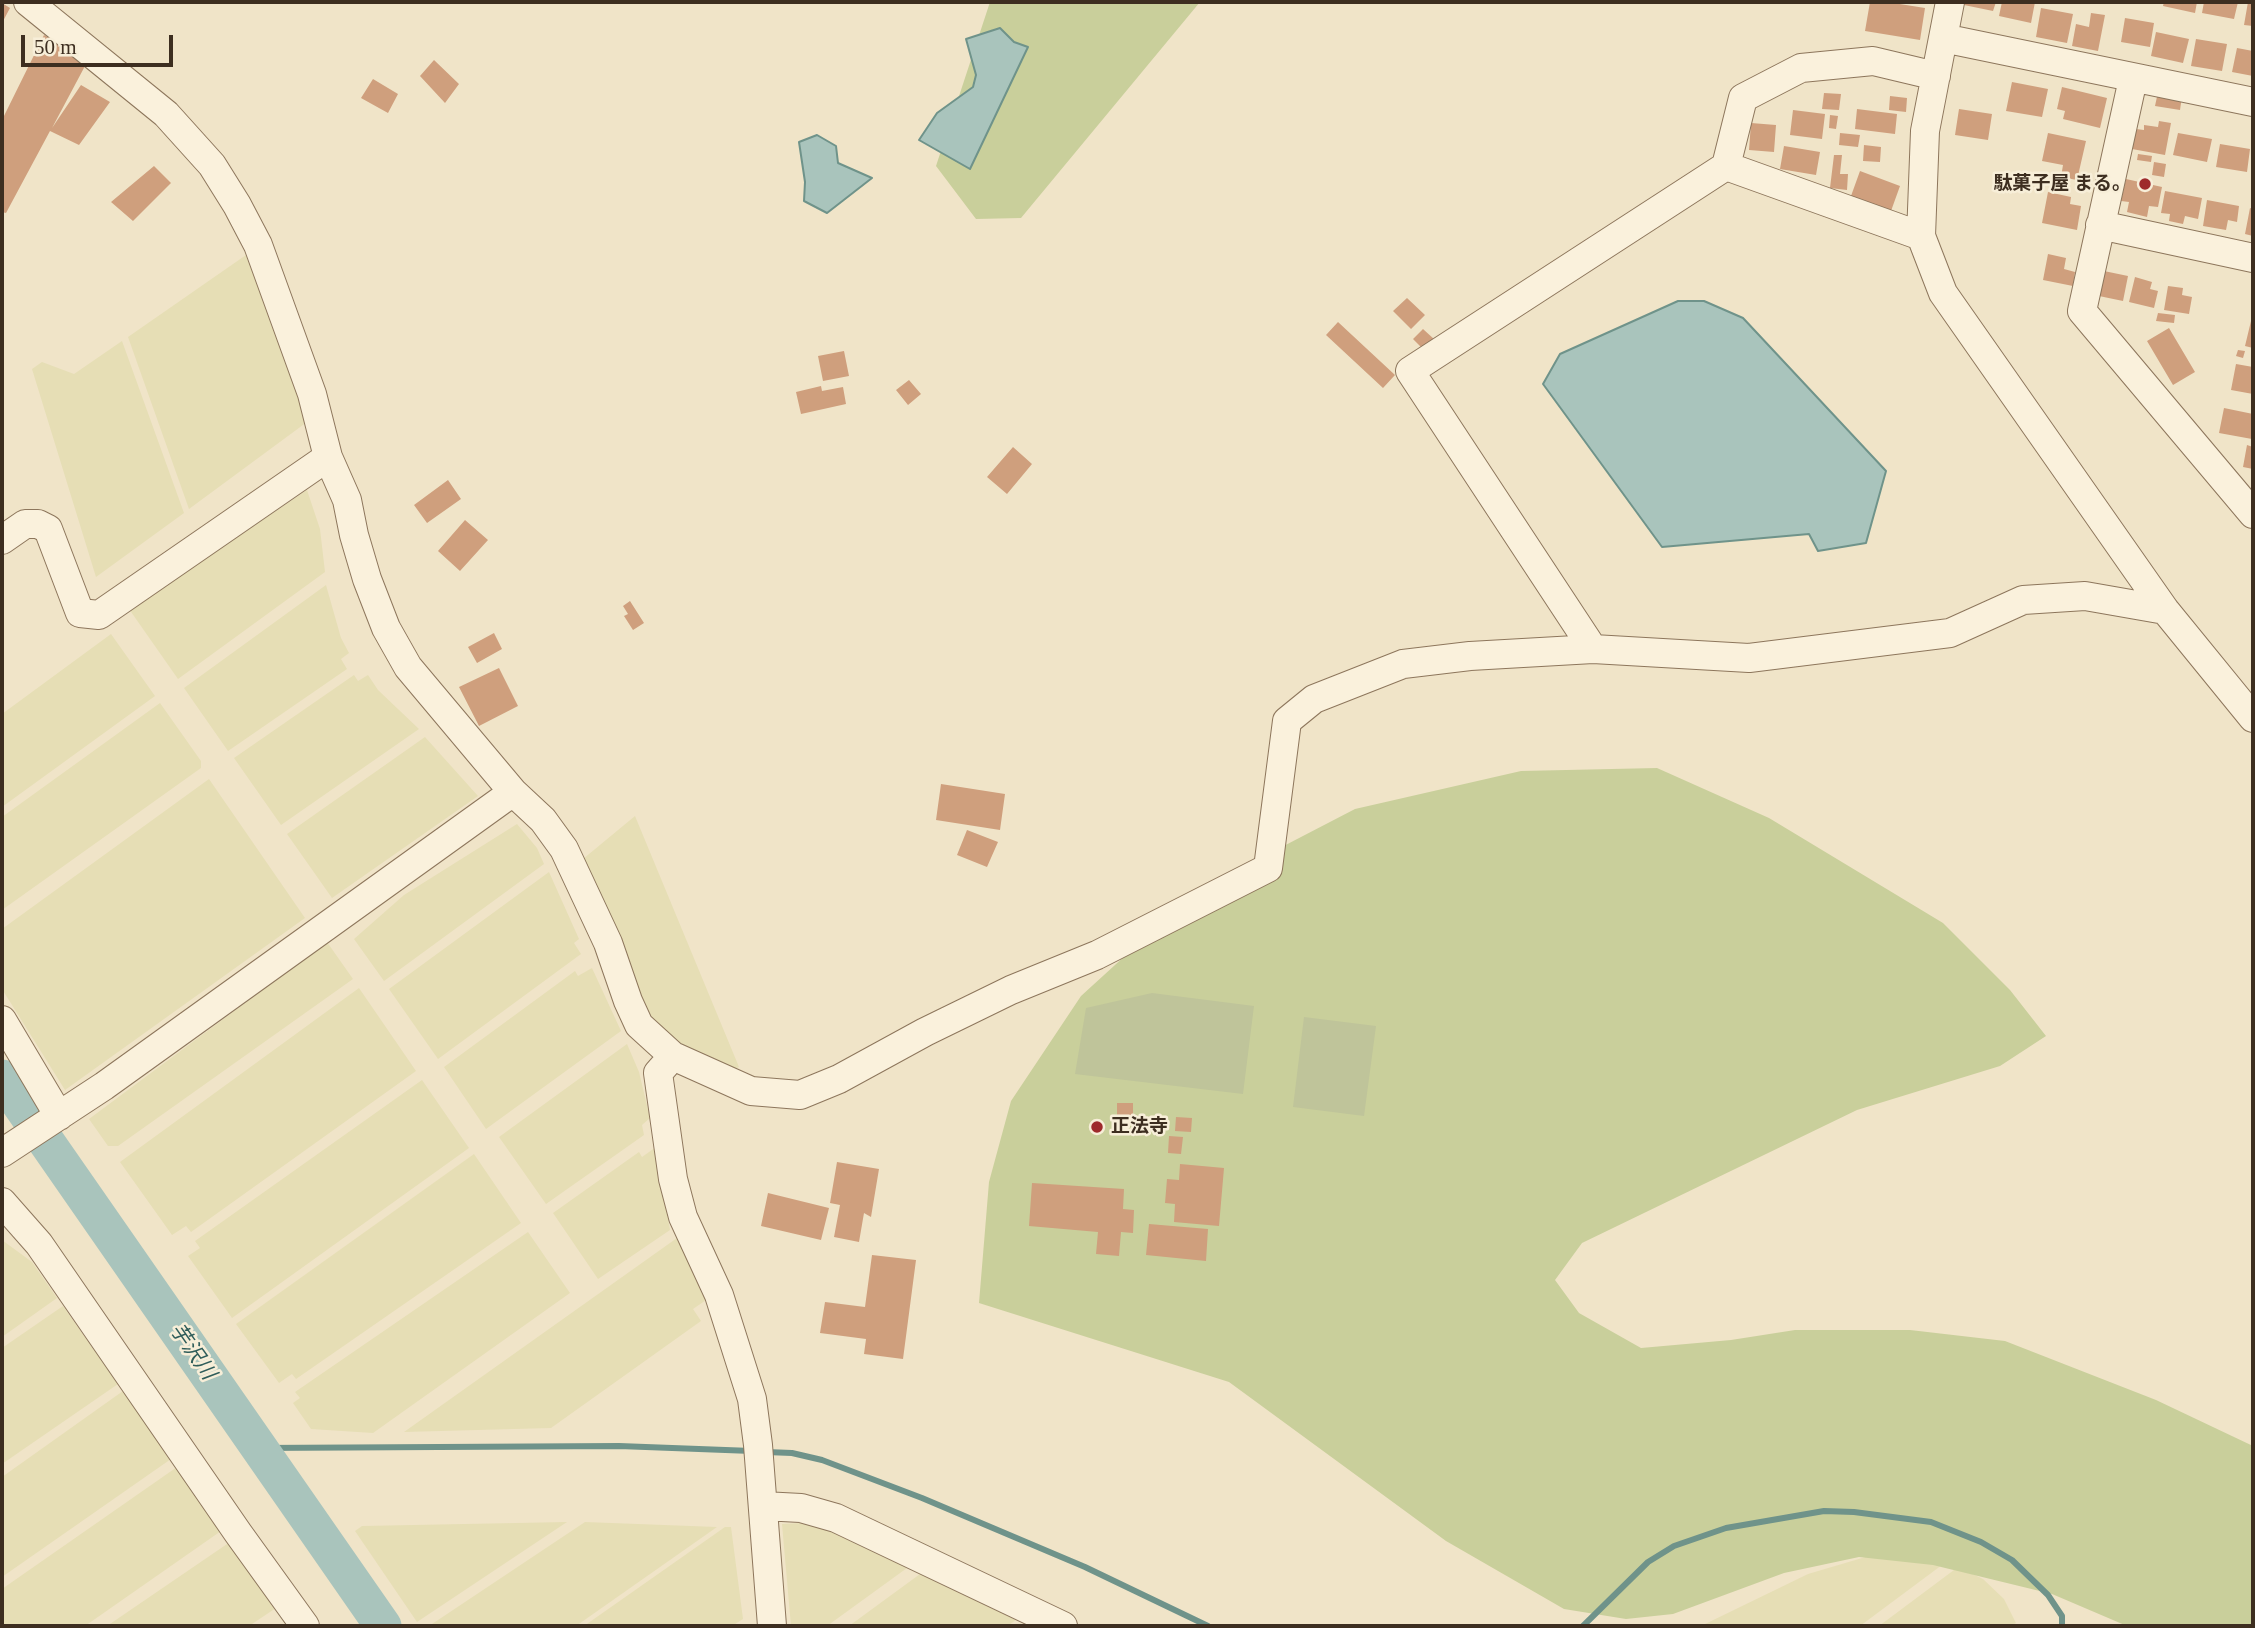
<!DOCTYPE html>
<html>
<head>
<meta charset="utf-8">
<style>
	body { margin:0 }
	#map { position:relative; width:2255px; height:1628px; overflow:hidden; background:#f0e4c8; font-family:"Times New Roman",serif }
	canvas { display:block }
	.frame { position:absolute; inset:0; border:4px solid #3d2e20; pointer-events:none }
	.scale { position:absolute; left:21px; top:35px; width:152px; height:32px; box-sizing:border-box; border:4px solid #3d2e20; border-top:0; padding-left:9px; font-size:21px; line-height:24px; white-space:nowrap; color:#3d2e20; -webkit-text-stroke:5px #f7eed8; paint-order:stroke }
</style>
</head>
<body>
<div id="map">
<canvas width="2255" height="1628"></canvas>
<div class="frame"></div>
<div class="scale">50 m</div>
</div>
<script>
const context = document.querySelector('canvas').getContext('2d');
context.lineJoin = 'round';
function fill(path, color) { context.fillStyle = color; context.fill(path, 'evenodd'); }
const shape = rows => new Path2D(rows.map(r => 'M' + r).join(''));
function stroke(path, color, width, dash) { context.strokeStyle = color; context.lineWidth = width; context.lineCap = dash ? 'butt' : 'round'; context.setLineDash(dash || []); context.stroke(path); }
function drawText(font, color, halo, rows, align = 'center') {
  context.font = font + ' "Times New Roman","Noto Sans JP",serif'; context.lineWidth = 5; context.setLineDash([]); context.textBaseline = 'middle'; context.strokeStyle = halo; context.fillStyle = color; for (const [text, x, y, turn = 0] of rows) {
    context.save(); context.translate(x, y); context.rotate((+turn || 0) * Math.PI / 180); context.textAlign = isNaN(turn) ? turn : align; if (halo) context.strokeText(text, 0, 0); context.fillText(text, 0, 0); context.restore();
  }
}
fill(shape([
	[246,255,307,422,189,509,128,337],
	[122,341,184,513,96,577,32,369,42,362,74,374],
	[307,490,320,529,325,572,178,679,129,609],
	[326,585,341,638,349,653,341,659,347,669,228,751,184,688],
	[111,634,155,696,2,807,2,714],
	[354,675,358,681,368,675,378,690,419,729,281,825,234,758],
	[160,703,201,761,201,768,2,910,2,817],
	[425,737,478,796,332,898,287,834],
	[209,779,305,918,65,1090,2,989,2,929],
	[635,816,739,1067,730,1071,673,1040,654,1022,638,996,583,859],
	[517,824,537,848,544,864,384,981,354,939,404,895],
	[549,872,579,939,574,943,581,954,438,1059,389,989],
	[327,942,353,979,118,1146,108,1146,89,1119],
	[592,968,621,1031,486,1129,444,1067,575,971,578,976],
	[359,988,416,1071,191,1232,186,1226,172,1235,120,1162],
	[627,1044,639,1072,650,1118,642,1125,644,1135,546,1204,499,1137],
	[422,1080,469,1148,232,1318,188,1256,200,1248,195,1241],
	[656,1147,670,1230,598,1279,553,1213,639,1152,642,1157],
	[474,1154,521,1223,296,1379,292,1374,279,1383,236,1324],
	[528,1232,570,1293,373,1433,311,1429,293,1403,300,1398,295,1392],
	[677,1238,699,1275,709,1298,693,1309,701,1321,551,1428,404,1432],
	[2,1240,32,1262,57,1298,2,1337],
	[63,1306,118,1384,2,1464,2,1348],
	[123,1391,171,1459,2,1577,2,1477],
	[177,1467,221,1531,85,1626,2,1626,2,1589],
	[567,1522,417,1622,355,1531,362,1526],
	[585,1522,717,1527,576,1626,429,1626],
	[802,1523,827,1530,907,1568,827,1626,791,1626,782,1524],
	[725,1527,731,1527,743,1619,732,1626,584,1626],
	[230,1542,276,1608,249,1626,107,1626],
	[1879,1553,1946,1562,1860,1626,1701,1626,1808,1574],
	[1958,1567,1983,1579,2004,1599,2016,1623,2011,1626,1879,1626],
	[920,1574,1016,1620,1007,1626,849,1626]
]), '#e6deb5');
fill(shape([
	[990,2,1200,2,1021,218,976,219,936,166],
	[1657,768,1769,818,1943,923,2010,990,2046,1036,2000,1066,1857,1110,1582,1243,1555,1280,1579,1313,1641,1348,1731,1340,1795,1330,1910,1330,2005,1341,2156,1400,2253,1446,2253,1626,2127,1626,2052,1594,1933,1565,1859,1557,1784,1573,1673,1614,1626,1619,1564,1609,1446,1541,1229,1382,979,1303,989,1182,1011,1101,1081,996,1195,892,1355,809,1521,771]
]), '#c9cf9b');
fill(shape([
	[1152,993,1254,1006,1243,1094,1075,1074,1086,1008],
	[1304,1017,1376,1026,1364,1116,1293,1107]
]), '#bfc49a');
const water = shape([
	[1000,28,1014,42,1028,47,970,169,919,140,937,113,973,87,976,75,966,39,1000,28],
	[817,135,836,146,838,163,872,178,827,213,804,201,805,182,799,142,817,135],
	[1678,301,1704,301,1743,318,1886,471,1866,543,1818,551,1809,534,1662,547,1543,384,1560,354,1678,301]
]);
fill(water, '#a9c4bc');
stroke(water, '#6f938a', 2);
stroke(shape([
	[258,1448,619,1446,752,1451],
	[766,1452,792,1453,822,1460,922,1498,1085,1567,1208,1626],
	[1583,1626,1648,1562,1674,1546,1726,1528,1824,1511,1854,1512,1931,1522,1981,1542,2012,1560,2048,1595,2062,1616,2062,1626]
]), '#6f938a', 6);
stroke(shape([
	[2,1078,383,1626]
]), '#a9c4bc', 37);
fill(shape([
	[1870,2,1887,2,1925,8,1920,40,1865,31],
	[1965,2,1996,2,1993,11,1964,5],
	[2002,2,2035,2,2031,23,1999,16],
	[2164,2,2197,2,2195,13,2163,6],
	[2204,2,2238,2,2234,19,2202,13],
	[2248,2,2253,2,2253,26,2244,25],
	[2,3,10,8,2,23],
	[2041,8,2073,14,2067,43,2036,37],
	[2091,13,2105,15,2098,51,2072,46,2076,24,2089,27],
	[2125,18,2154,23,2150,47,2121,42],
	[2156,32,2189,39,2183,63,2151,56],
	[44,35,84,59,85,66,52,128,81,85,110,102,79,145,50,131,6,213,2,212,2,120],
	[2196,39,2227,44,2222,71,2191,66],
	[2237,48,2253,51,2253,76,2232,72],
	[434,60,459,84,445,103,420,76],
	[373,79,398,94,388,113,361,98],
	[2012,82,2048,89,2042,117,2006,111],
	[2062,87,2107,98,2100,128,2063,119,2065,111,2057,109],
	[2158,92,2182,96,2180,110,2155,106],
	[1824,93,1841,94,1839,110,1822,109],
	[1890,96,1907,98,1906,112,1889,110],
	[1857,109,1897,114,1895,134,1855,129],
	[1959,109,1992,114,1988,140,1955,135],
	[1793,110,1825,114,1822,139,1790,135],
	[1830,115,1838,116,1836,129,1829,128],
	[2159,121,2171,123,2165,155,2132,149,2136,129,2144,130,2144,125,2158,127],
	[1751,123,1776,125,1774,152,1749,150],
	[1840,133,1860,135,1858,147,1839,145],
	[2048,133,2086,141,2077,180,2061,177,2063,165,2042,161],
	[2178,133,2212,139,2207,162,2173,155],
	[2220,144,2250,149,2247,172,2216,167],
	[1864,145,1881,147,1880,162,1863,161],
	[1784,146,1820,152,1816,175,1780,169],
	[2138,154,2152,156,2151,162,2137,160],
	[1834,155,1842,155,1840,174,1848,174,1847,190,1830,188],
	[2154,162,2166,164,2164,177,2152,175],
	[154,166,171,183,133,221,111,202],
	[1860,171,1900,186,1891,211,1851,196],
	[2126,179,2162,187,2158,207,2149,206,2147,217,2127,212,2129,202,2121,201],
	[2165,191,2202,198,2198,219,2185,216,2183,224,2169,221,2170,214,2161,213],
	[2048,192,2071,197,2070,204,2081,206,2077,230,2042,223],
	[2207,200,2239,206,2237,222,2228,220,2226,230,2203,226],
	[2250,208,2253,209,2253,236,2245,234],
	[2048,254,2066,258,2064,269,2075,272,2073,286,2043,280],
	[2104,271,2128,276,2123,301,2099,296],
	[2135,277,2152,282,2150,289,2158,291,2154,308,2129,302],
	[2168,286,2183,288,2182,295,2192,297,2189,314,2164,310],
	[1407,298,1425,315,1411,329,1393,311],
	[2158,313,2175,315,2174,323,2156,321],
	[2251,321,2253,322,2253,348,2245,346],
	[1338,322,1395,375,1383,388,1326,335],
	[2169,328,2195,372,2173,385,2147,341],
	[1423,329,1435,340,1425,351,1413,339],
	[2238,350,2245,351,2243,358,2236,356],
	[844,351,849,376,823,381,818,356],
	[2236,364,2253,367,2253,394,2231,390],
	[909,380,921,394,908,405,896,390],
	[821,386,822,391,843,387,846,404,801,414,796,392],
	[2224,408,2253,414,2252,439,2219,433],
	[2247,445,2253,447,2253,469,2243,467],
	[1013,447,1032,464,1007,494,987,477],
	[448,480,461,499,427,523,414,505],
	[465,520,488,540,460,571,438,551],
	[630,601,644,623,633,630,624,616,628,614,623,606],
	[494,633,502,649,477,663,468,647],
	[499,668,518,706,479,726,459,687],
	[941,784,1005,794,1000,830,936,820],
	[967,830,998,842,987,867,957,855],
	[1117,1103,1133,1103,1133,1122,1117,1122],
	[1176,1117,1192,1118,1191,1132,1175,1131],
	[1169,1136,1183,1137,1181,1154,1168,1153],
	[837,1162,879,1169,871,1217,864,1213,859,1242,834,1237,840,1205,830,1203],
	[1180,1164,1224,1168,1219,1226,1174,1222,1175,1204,1165,1203,1167,1179,1179,1180],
	[1032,1183,1124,1189,1123,1209,1134,1210,1133,1233,1121,1232,1119,1256,1096,1254,1098,1232,1029,1226],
	[768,1193,829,1208,821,1240,761,1226],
	[1149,1224,1208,1229,1206,1261,1146,1255],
	[872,1255,916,1260,903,1359,864,1354,866,1339,820,1333,825,1302,865,1307]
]), '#cf9f7d');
const minor = shape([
	[28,2,166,114,212,165,237,205,258,245,312,394,328,457,347,500,354,535,367,579,386,628,408,667,513,792,543,820,564,849,608,943,628,1001,639,1025,673,1056,751,1091,800,1095,839,1079,925,1032,1011,990,1097,955,1268,868,1287,721,1314,699,1403,664,1470,656,1593,649,1749,658,1950,633,2023,600,2085,596,2165,610],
	[1950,2,1925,131,1921,236,1943,293,2165,610,2253,718],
	[1943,38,2253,102],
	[2133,79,2082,311,2253,514],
	[1726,166,1921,236],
	[2100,225,2253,258],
	[2,540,25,524,38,524,48,529,80,613,99,615,328,457],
	[1593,649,1410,371,1726,166,1743,98,1801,68,1873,61,1936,76],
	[2,1020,59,1116],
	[673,1056,658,1073,673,1179,683,1217,719,1295,752,1399,758,1445,772,1626],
	[2,1153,104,1086,513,792],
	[2,1202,39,1244,238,1533,305,1626],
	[763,1506,801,1508,836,1518,1063,1626]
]);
stroke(minor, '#8d765c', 30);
stroke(minor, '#faf1dc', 28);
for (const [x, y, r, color] of [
	[2145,184,7,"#9e2a2b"],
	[1097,1127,7,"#9e2a2b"]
]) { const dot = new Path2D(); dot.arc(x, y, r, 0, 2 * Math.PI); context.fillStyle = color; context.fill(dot); stroke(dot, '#f7eed8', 2.5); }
drawText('bold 19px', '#3d2e20', '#f7eed8', [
	["駄菓子屋 まる。",2131,184],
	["正法寺",1111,1127,"left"]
], 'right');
drawText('italic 21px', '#2f5d5a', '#f7eed8', [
	["芋沢川",192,1352,55]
]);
</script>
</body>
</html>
